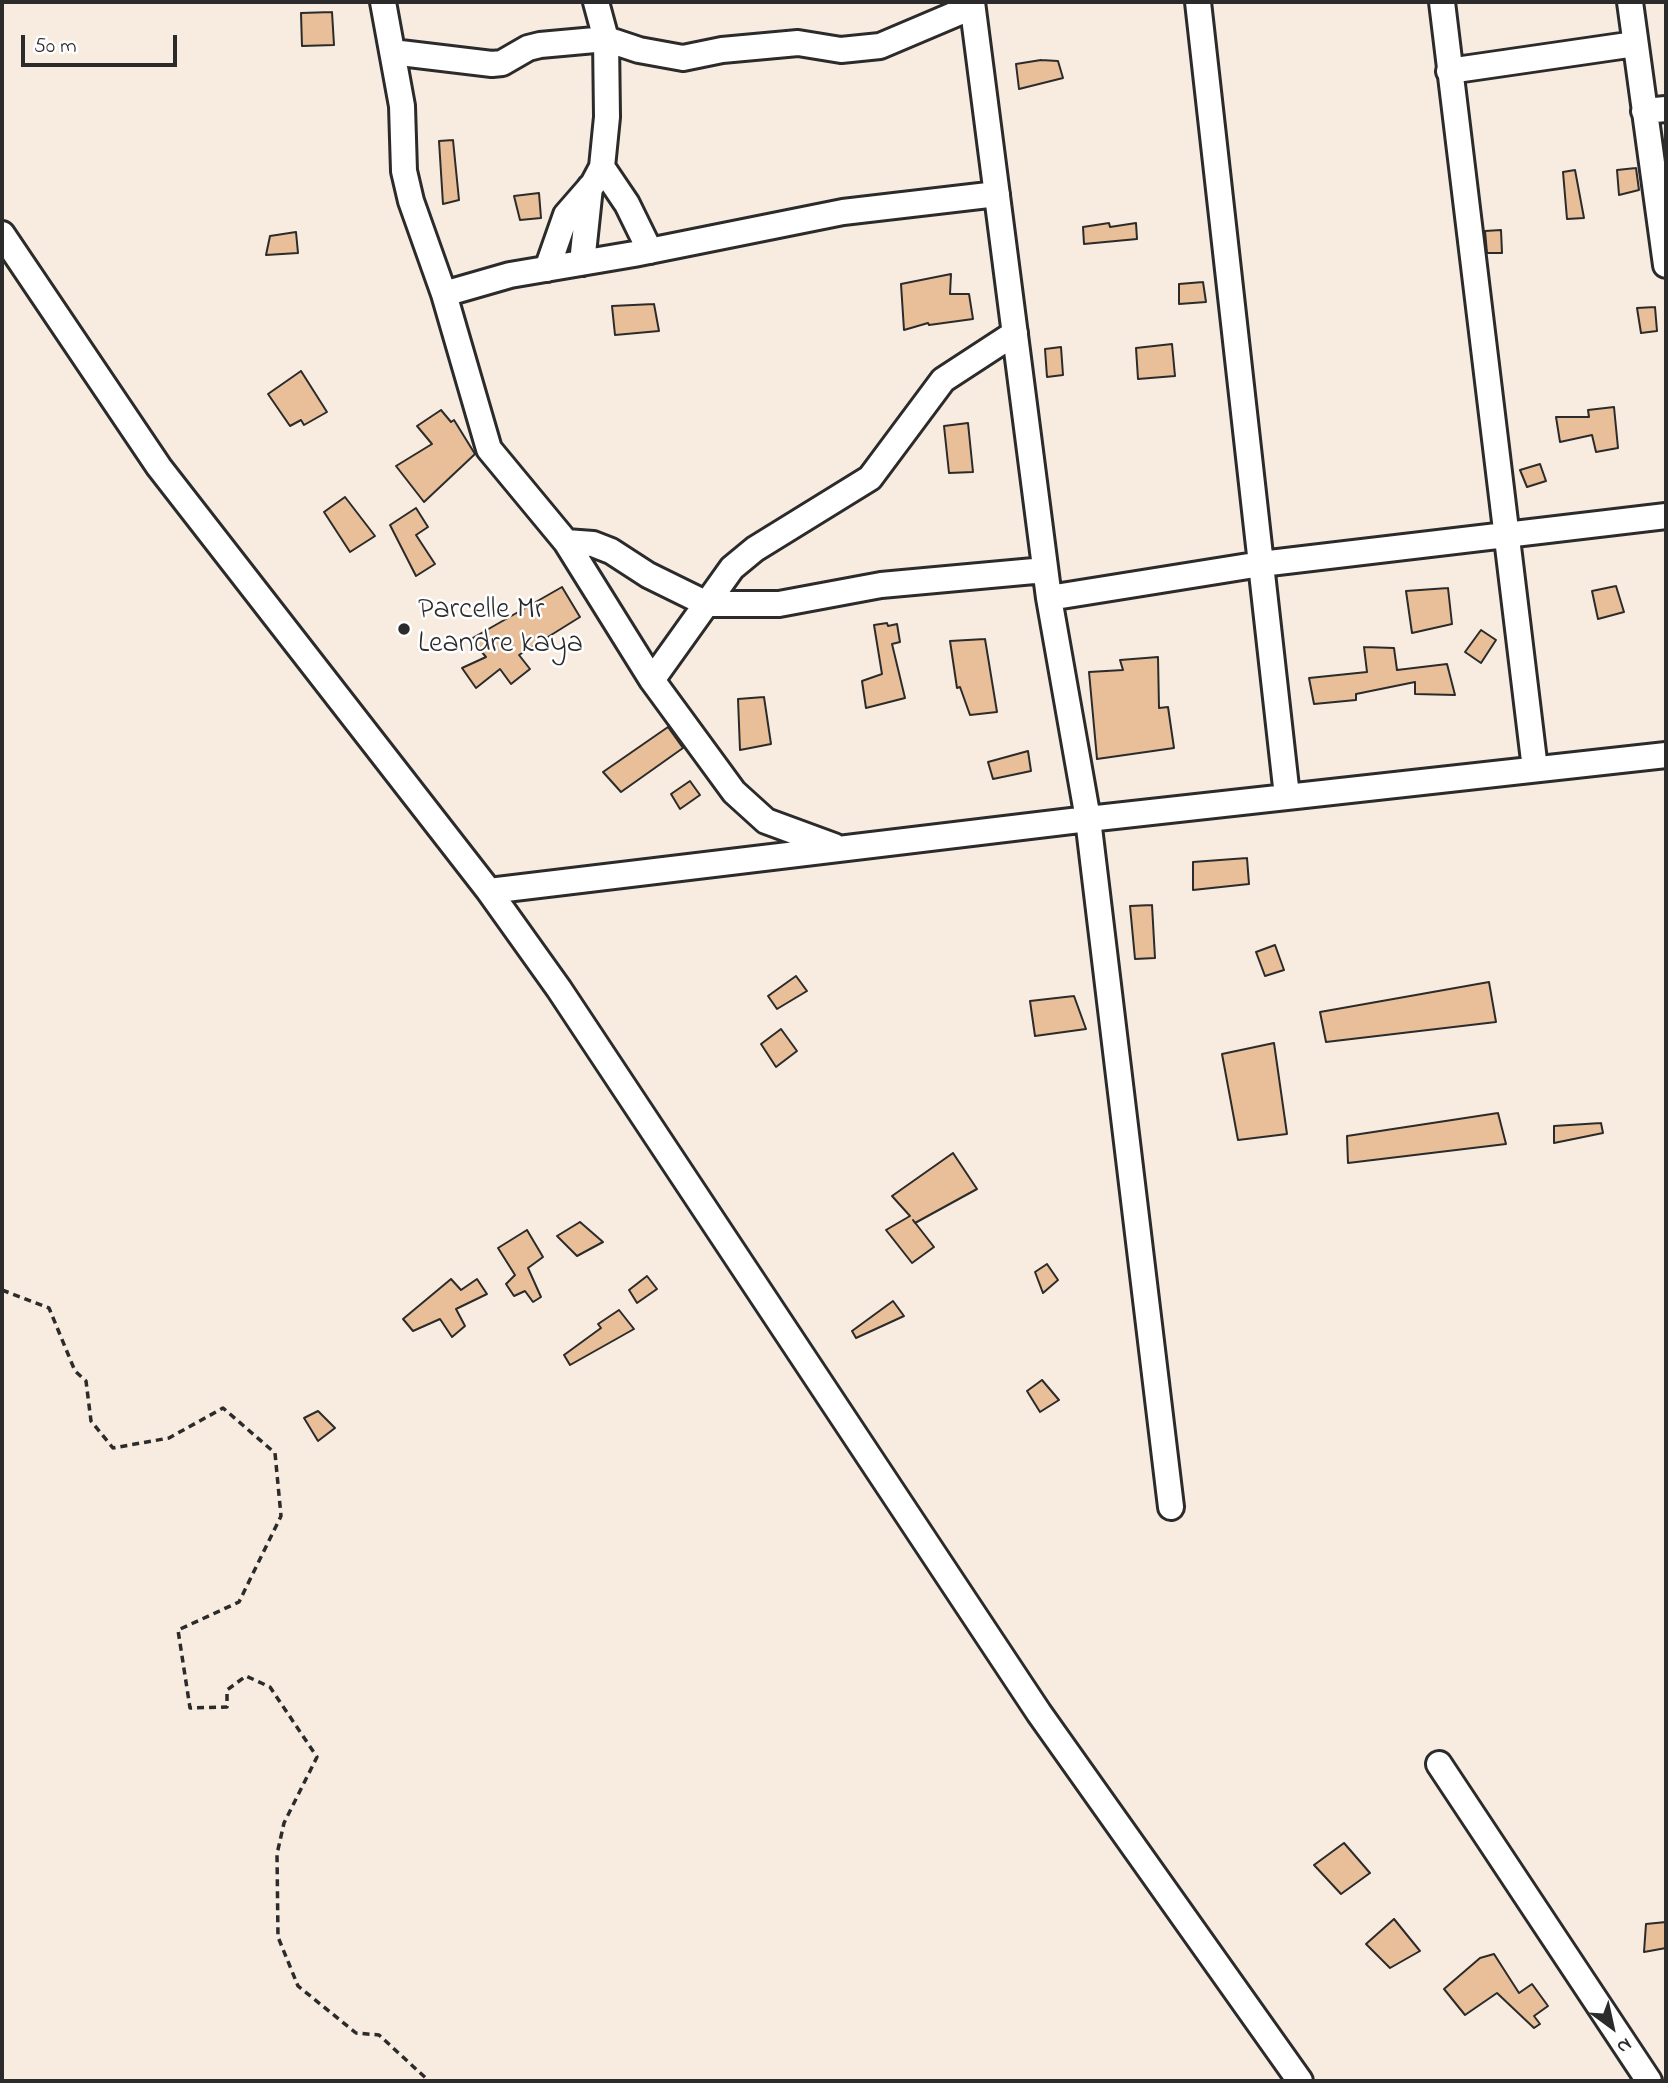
<!DOCTYPE html>
<html>
<head>
<meta charset="utf-8">
<style>
	body { margin:0 }
	#map { position:relative; width:1668px; height:2083px; overflow:hidden; background:#f8ece0; font-family:"Indie Flower",sans-serif }
	canvas { display:block }
	.frame { position:absolute; inset:0; border:4px solid #2b2b2b; pointer-events:none }
	.north { position:absolute; left:1577px; top:1992px; width:70px; height:70px; -webkit-text-stroke:5px #fff; paint-order:stroke; rotate:147deg; font-size:19px; font-weight:700; line-height:28px; text-align:center; color:#2b2b2b }
	.north::after { content:''; display:block; margin:auto; width:24px; height:32px; background:#2b2b2b; clip-path:polygon(50% 0,100% 100%,50% 72%,0 100%) }
	.scale { position:absolute; left:21px; top:35px; width:156px; height:32px; box-sizing:border-box; border:4px solid #2b2b2b; border-top:0; padding-left:9px; font-size:21px; line-height:24px; white-space:nowrap; color:#2b2b2b; -webkit-text-stroke:5px #fff; paint-order:stroke }
</style>
</head>
<body>
<div id="map">
<canvas width="1668" height="2083"></canvas>
<div class="frame"></div>
<div class="north">N</div>
<div class="scale">50 m</div>
</div>
<script>
const context = document.querySelector('canvas').getContext('2d');
context.lineJoin = 'round';
function fill(path, color) { context.fillStyle = color; context.fill(path, 'evenodd'); }
const shape = rows => new Path2D(rows.map(r => 'M' + r).join(''));
function stroke(path, color, width, dash) { context.strokeStyle = color; context.lineWidth = width; context.lineCap = dash ? 'butt' : 'round'; context.setLineDash(dash || []); context.stroke(path); }
function drawText(font, color, halo, rows, align = 'center') {
  context.font = font + ' "Indie Flower",sans-serif'; context.lineWidth = 5; context.setLineDash([]); context.textBaseline = 'middle'; context.strokeStyle = halo; context.fillStyle = color; for (const [text, x, y, turn = 0] of rows) {
    context.save(); context.translate(x, y); context.rotate((+turn || 0) * Math.PI / 180); context.textAlign = isNaN(turn) ? turn : align; if (halo) context.strokeText(text, 0, 0); context.fillText(text, 0, 0); context.restore();
  }
}
const building = shape([
	[332,12,334,45,302,46,301,13,332,12],
	[1041,60,1058,61,1063,78,1019,89,1016,64,1041,60],
	[453,140,459,200,443,204,439,141,453,140],
	[1636,168,1639,190,1619,195,1617,170,1636,168],
	[1575,170,1584,218,1567,219,1563,172,1575,170],
	[539,193,541,218,520,220,514,196,539,193],
	[1109,223,1110,227,1136,223,1137,239,1084,244,1083,227,1109,223],
	[1501,230,1502,253,1487,253,1485,231,1501,230],
	[296,232,298,253,266,255,270,236,296,232],
	[951,274,950,294,969,294,973,319,929,325,928,323,904,330,901,284,951,274],
	[1203,282,1206,302,1179,304,1179,284,1203,282],
	[654,304,659,331,615,335,612,306,654,304],
	[1655,307,1657,331,1641,333,1637,308,1655,307],
	[1172,344,1175,376,1138,379,1136,348,1172,344],
	[1061,347,1063,375,1047,377,1045,349,1061,347],
	[301,371,327,412,304,425,301,420,290,426,268,394,301,371],
	[1614,407,1618,448,1596,452,1592,435,1560,442,1556,417,1589,417,1588,410,1614,407],
	[441,410,451,422,454,420,475,454,424,502,396,466,432,444,417,426,441,410],
	[968,423,973,472,949,473,944,426,968,423],
	[1540,464,1546,481,1527,487,1520,470,1540,464],
	[345,497,375,536,350,552,324,512,345,497],
	[416,508,428,527,416,535,435,564,416,576,390,525,416,508],
	[1616,586,1624,612,1598,619,1592,591,1616,586],
	[562,587,580,617,519,655,530,669,511,684,500,669,476,688,462,668,486,657,471,639,562,587],
	[1448,588,1452,624,1412,633,1406,591,1448,588],
	[887,623,888,626,897,624,900,642,892,644,905,698,866,708,862,681,882,674,874,625,887,623],
	[1481,630,1496,640,1481,663,1465,652,1481,630],
	[985,639,997,712,970,715,960,687,957,688,950,641,985,639],
	[1364,647,1394,648,1397,670,1447,664,1455,695,1415,694,1415,682,1356,694,1356,700,1314,704,1309,678,1367,672,1364,647],
	[1158,657,1159,708,1168,707,1174,748,1097,759,1089,672,1123,670,1120,660,1158,657],
	[764,697,771,744,740,750,738,699,764,697],
	[668,727,683,748,621,792,603,772,668,727],
	[1028,751,1031,771,993,779,988,762,1028,751],
	[690,781,700,795,680,809,671,794,690,781],
	[1247,858,1249,884,1193,890,1193,862,1247,858],
	[1152,905,1155,958,1135,959,1130,906,1152,905],
	[1275,945,1284,970,1265,976,1256,952,1275,945],
	[796,976,807,991,777,1009,768,996,796,976],
	[1489,982,1496,1022,1326,1042,1320,1012,1489,982],
	[1074,996,1086,1029,1035,1036,1030,1001,1074,996],
	[781,1029,797,1051,776,1067,761,1044,781,1029],
	[1274,1043,1287,1134,1238,1140,1222,1054,1274,1043],
	[1498,1113,1506,1144,1348,1163,1347,1136,1498,1113],
	[1601,1123,1603,1133,1554,1143,1554,1126,1601,1123],
	[953,1153,977,1189,915,1223,913,1220,934,1247,912,1263,886,1230,910,1216,892,1196,953,1153],
	[580,1222,603,1242,577,1256,557,1236,580,1222],
	[527,1230,543,1257,528,1268,541,1297,533,1302,525,1291,514,1296,506,1284,515,1275,498,1248,527,1230],
	[1047,1264,1058,1280,1043,1293,1035,1272,1047,1264],
	[647,1276,657,1289,637,1303,629,1290,647,1276],
	[451,1279,461,1290,477,1279,487,1294,456,1309,465,1326,452,1337,440,1319,413,1331,403,1319,451,1279],
	[893,1301,904,1316,856,1338,852,1331,893,1301],
	[619,1310,634,1329,570,1365,564,1355,601,1328,598,1324,619,1310],
	[1042,1380,1059,1400,1040,1412,1027,1391,1042,1380],
	[318,1411,335,1428,318,1441,304,1418,318,1411],
	[1344,1843,1370,1873,1341,1894,1314,1865,1344,1843],
	[1394,1919,1420,1951,1390,1968,1366,1944,1394,1919],
	[1666,1922,1666,1948,1644,1952,1646,1924,1666,1922],
	[1494,1954,1519,1993,1532,1984,1548,2006,1534,2016,1540,2024,1534,2028,1497,1993,1465,2015,1444,1989,1480,1958,1494,1954]
]);
fill(building, '#e8bf98');
stroke(building, '#2b2b2b', 2);
const minor = shape([
	[383,2,402,106,404,171,411,201,444,294,489,449,566,542,652,680,734,792,766,821,834,846],
	[972,2,1049,598,1088,819,1171,1507],
	[1198,2,1287,796],
	[1442,2,1535,769],
	[1630,2,1666,265],
	[392,52,492,64,502,63,528,48,540,45,606,39,639,50,683,58,722,50,798,43,841,50,880,46,972,7],
	[1449,71,1635,44],
	[1644,111,1666,109],
	[602,167,627,204,650,251],
	[2,234,159,467,489,891,559,989,1039,1713,1300,2081],
	[582,263,590,187],
	[547,269,566,215,593,184,602,167,607,117,606,39,596,2],
	[444,294,510,275,634,254,843,212,997,194],
	[566,542,593,544,611,551,648,575,707,604,779,604,881,585,1045,570],
	[1049,598,1261,564,1666,516],
	[652,680,732,568,755,549,870,478,943,380,1015,333],
	[489,891,1088,819,1666,755],
	[1439,1764,1649,2081]
]);
stroke(minor, '#2b2b2b', 30);
stroke(shape([
	[2,1290,49,1308,75,1371,86,1381,91,1421,113,1448,169,1438,223,1408,275,1453,281,1516,239,1602,178,1630,190,1708,227,1707,227,1690,246,1676,270,1687,317,1757,284,1823,277,1854,278,1937,298,1986,356,2033,379,2035,429,2081]
]), '#2b2b2b', 3.5, [7, 5]);
stroke(minor, '#fff', 24);
for (const [x, y, r, color] of [
	[404,629,7,"#2b2b2b"]
]) { const dot = new Path2D(); dot.arc(x, y, r, 0, 2 * Math.PI); context.fillStyle = color; context.fill(dot); stroke(dot, '#fff', 2.5); }
drawText('30px', '#2b2b2b', '#fff', [
	["Parcelle Mr",418,612],
	["Leandre kaya",418,646]
], 'left');
</script>
</body>
</html>
